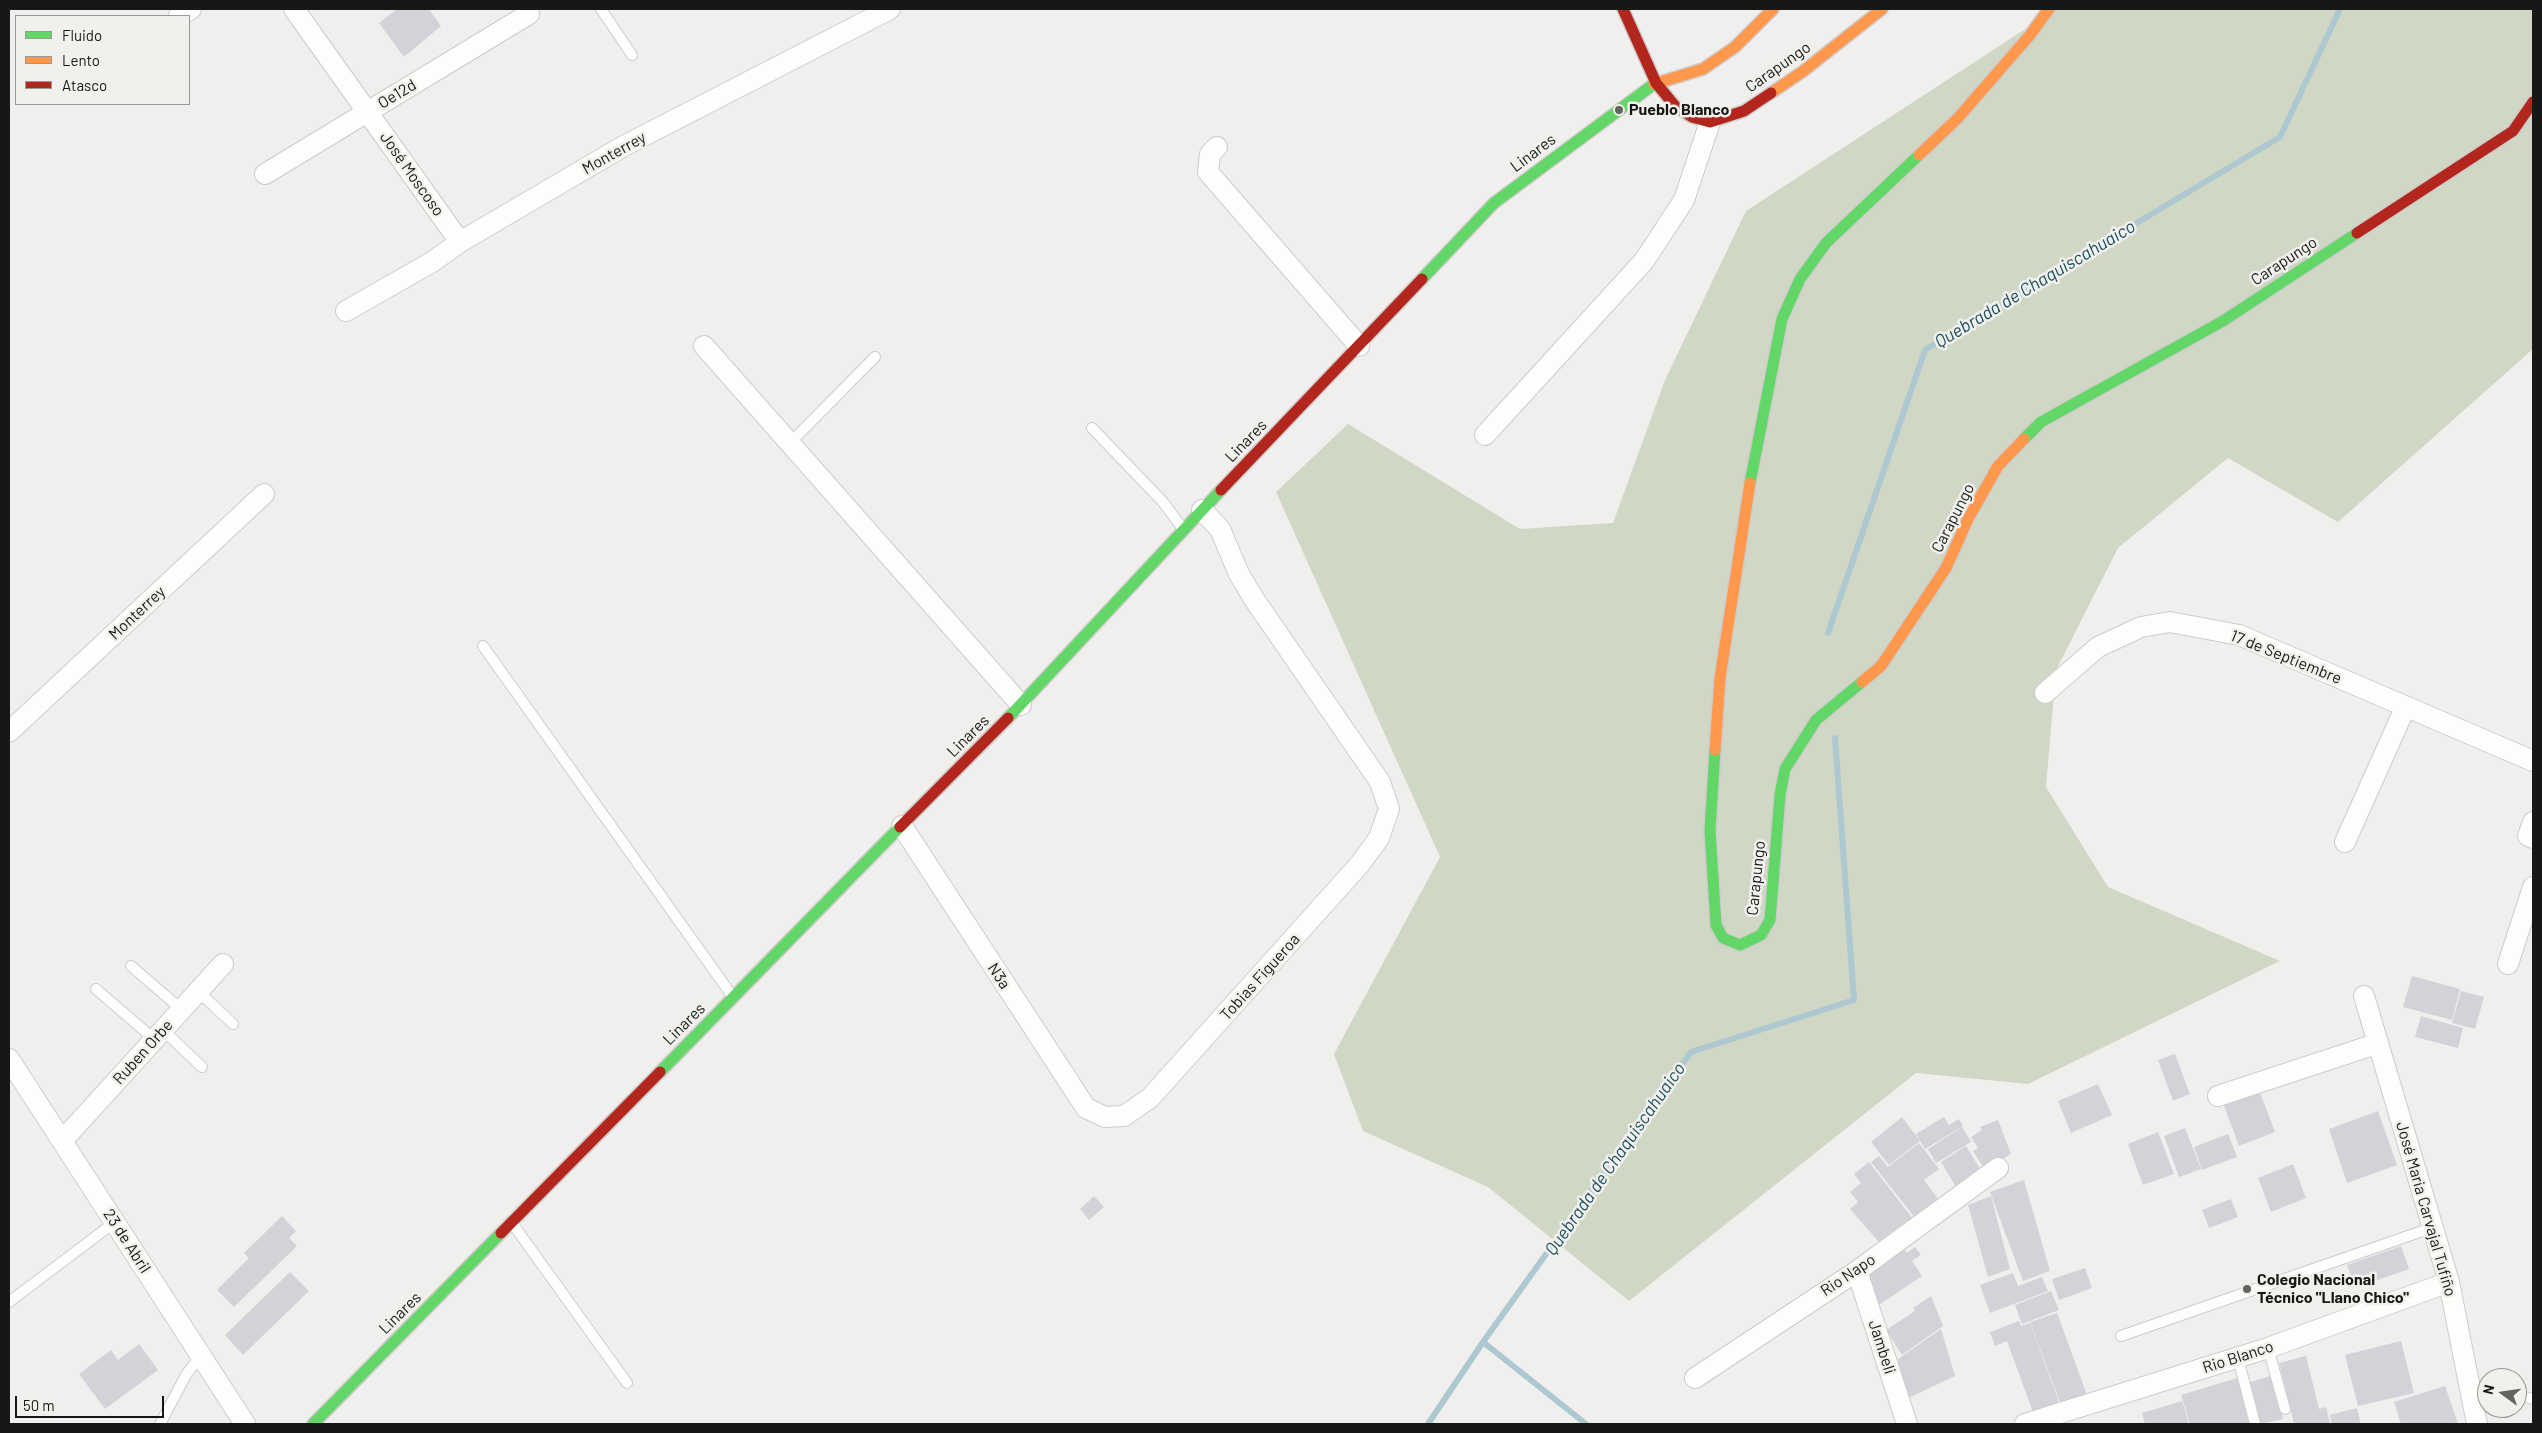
<!DOCTYPE html>
<html>
<head>
<meta charset="utf-8">
<style>
	body { margin:0 }
	#map { position:relative; width:2542px; height:1433px; overflow:hidden; background:#f0efee; font-family:Barlow,sans-serif }
	canvas { display:block }
	.frame { position:absolute; inset:0; border:10px solid #171716; pointer-events:none }
	.legend { position:absolute; left:15px; top:15px; width:175px; height:90px; box-sizing:border-box; background:#f1f0ed; border:1px solid #9a9997; margin:0; padding:6px 9px; list-style:none; font-size:15px; color:#171716 }
	.legend li { display:flex; align-items:center; gap:10px; height:25px }
	.legend b { width:25px; border:1px solid #9a9997 }
	.north { position:absolute; left:2477px; top:1368px; width:50px; height:50px; box-sizing:border-box; background:#f1f0ed; border:1px solid #9a9997; border-radius:50%; rotate:284deg; font-size:14px; font-weight:700; line-height:20px; text-align:center; color:#171716 }
	.north::after { content:''; display:block; margin:auto; width:18px; height:22px; background:#636362; clip-path:polygon(50% 0,100% 100%,50% 72%,0 100%) }
	.scale { position:absolute; left:15px; top:1396px; width:149px; height:22px; box-sizing:border-box; border:2px solid #171716; border-top:0; padding-left:6px; font-size:15px; line-height:18px; white-space:nowrap; color:#171716; -webkit-text-stroke:4px #f1f0ed; paint-order:stroke }
</style>
</head>
<body>
<div id="map">
<canvas width="2542" height="1433"></canvas>
<div class="frame"></div>
<ul class="legend">
<li><b style="height:6px;background:#63d668"></b>Fluido</li>
<li><b style="height:6px;background:#ff974d"></b>Lento</li>
<li><b style="height:6px;background:#b3261e"></b>Atasco</li>
</ul>
<div class="north">N</div>
<div class="scale">50 m</div>
</div>
<script>
const context = document.querySelector('canvas').getContext('2d');
context.lineJoin = 'round';
function fill(path, color) { context.fillStyle = color; context.fill(path, 'evenodd'); }
const shape = rows => new Path2D(rows.map(r => 'M' + r).join(''));
function stroke(path, color, width, dash) { context.strokeStyle = color; context.lineWidth = width; context.lineCap = dash ? 'butt' : 'round'; context.setLineDash(dash || []); context.stroke(path); }
function drawText(font, color, halo, rows, align = 'center') {
  context.font = font + ' Barlow,sans-serif'; context.lineWidth = 5; context.setLineDash([]); context.textBaseline = 'middle'; context.strokeStyle = halo; context.fillStyle = color; for (const [text, x, y, turn = 0] of rows) {
    context.save(); context.translate(x, y); context.rotate((+turn || 0) * Math.PI / 180); context.textAlign = isNaN(turn) ? turn : align; if (halo) context.strokeText(text, 0, 0); context.fillText(text, 0, 0); context.restore();
  }
}
fill(shape([
	[2056,9,2533,9,2533,349,2338,522,2228,458,2118,548,2056,670,2046,787,2108,887,2280,961,2028,1084,1916,1073,1629,1301,1488,1187,1363,1131,1334,1054,1440,857,1276,492,1348,424,1520,529,1613,523,1665,380,1746,211]
]), '#d1d7c5');
stroke(shape([
	[1828,633,1925,350,2280,137,2340,9],
	[1483,1342,1586,1424],
	[1428,1424,1483,1342,1691,1052,1854,1000,1835,738]
]), '#aec8d1', 6);
fill(shape([
	[397,9,429,9,441,26,404,57,379,23],
	[2412,976,2460,989,2452,1020,2403,1007],
	[2461,991,2484,997,2475,1029,2452,1023],
	[2421,1016,2463,1028,2458,1048,2415,1037],
	[2175,1054,2190,1094,2173,1101,2158,1060],
	[2098,1084,2112,1115,2071,1133,2058,1101],
	[2259,1090,2275,1132,2239,1146,2223,1103],
	[2378,1111,2397,1165,2347,1183,2329,1129],
	[1902,1117,1920,1141,1889,1165,1871,1142],
	[1944,1117,1949,1125,1959,1119,1963,1126,1925,1149,1916,1134],
	[1998,1120,2011,1154,1985,1170,1973,1151,1978,1148,1971,1137,1982,1130,1980,1127],
	[1962,1127,1971,1142,1936,1163,1928,1149],
	[2185,1128,2201,1169,2179,1177,2164,1136],
	[2158,1132,2174,1174,2143,1185,2128,1144],
	[2228,1134,2237,1157,2202,1170,2194,1147],
	[1919,1143,1939,1169,1924,1180,1939,1200,1916,1219,1871,1162,1879,1156,1888,1167],
	[1966,1146,1982,1172,1956,1187,1941,1162],
	[1869,1162,1913,1219,1908,1223,1906,1221,1879,1242,1850,1209,1858,1202,1850,1192,1861,1183,1854,1174],
	[2293,1164,2306,1198,2271,1212,2258,1178],
	[2024,1180,2050,1271,2023,1281,1990,1192],
	[1094,1196,1104,1207,1089,1220,1080,1209],
	[1991,1196,2010,1269,1988,1277,1968,1205],
	[2231,1199,2238,1217,2209,1228,2202,1210],
	[282,1216,296,1231,289,1238,297,1246,234,1307,217,1290,249,1258,244,1253],
	[2401,1246,2409,1269,2355,1288,2347,1265],
	[1915,1247,1921,1255,1912,1261,1922,1276,1879,1305,1864,1283,1865,1279,1872,1271,1904,1249,1907,1253],
	[2085,1268,2092,1288,2059,1300,2052,1279],
	[290,1272,309,1291,243,1355,225,1335],
	[2013,1273,2018,1286,2042,1277,2048,1291,1990,1313,1980,1285],
	[2051,1291,2059,1310,2022,1324,2015,1305],
	[1931,1296,1943,1326,1902,1355,1886,1330,1915,1311,1913,1308],
	[2057,1313,2087,1395,2061,1405,2030,1322],
	[2019,1321,2021,1326,2030,1323,2060,1405,2034,1415,2007,1341,1995,1346,1990,1332],
	[1941,1329,1955,1376,1904,1400,1891,1364],
	[2401,1341,2414,1393,2358,1406,2345,1355],
	[139,1344,158,1370,105,1409,79,1374,111,1350,118,1360],
	[2306,1356,2319,1409,2326,1407,2330,1424,2294,1424,2279,1363],
	[2270,1376,2283,1419,2260,1424,2247,1383],
	[2237,1378,2251,1424,2190,1424,2181,1395],
	[2445,1386,2458,1424,2401,1424,2394,1402],
	[2182,1401,2189,1424,2145,1424,2142,1413],
	[2357,1408,2361,1424,2332,1424,2330,1415]
]), '#d2d2d9');
const lane = shape([
	[601,9,632,55],
	[1092,428,1163,502,1183,529],
	[790,443,875,357],
	[483,646,733,997],
	[131,966,181,1009],
	[96,989,154,1039],
	[198,991,233,1024],
	[163,1030,202,1067],
	[512,1223,627,1383],
	[9,1302,115,1222],
	[2121,1336,2434,1227],
	[2268,1348,2285,1409],
	[2238,1358,2255,1424],
	[2468,1385,2487,1389],
	[2517,1395,2533,1399],
	[160,1424,186,1375,201,1355]
]);
const street = shape([
	[294,9,460,242],
	[179,16,191,9],
	[1217,147,1210,154,1208,172,1359,346],
	[265,174,529,14],
	[346,311,432,262,460,242,622,147,890,9],
	[704,346,1021,705],
	[1485,435,1644,261,1684,200,1710,122],
	[2045,693,2098,647,2141,627,2170,622,2239,635,2533,761],
	[9,732,264,494],
	[2533,822,2528,836,2533,838],
	[902,826,1086,1108,1105,1117,1124,1116,1150,1098,1360,864,1379,838,1389,809,1380,782,1254,599,1239,574,1220,529,1202,510],
	[2345,842,2405,708],
	[2508,964,2533,887],
	[2364,996,2449,1282,2477,1424],
	[9,1059,245,1424],
	[2218,1096,2376,1044],
	[62,1141,223,964],
	[1857,1271,1907,1424],
	[1695,1378,1857,1271,1998,1168],
	[2025,1424,2268,1348,2449,1282]
]);
const fast = shape([
	[1422,279,1494,203,1654,84],
	[2024,439,2041,422,2223,321,2357,233],
	[1750,483,1782,319,1800,279,1826,243,1919,155],
	[1008,718,1221,490],
	[1715,750,1710,831,1716,925,1723,938,1740,945,1761,935,1770,920,1780,795,1785,769,1816,720,1862,682],
	[660,1072,900,827],
	[313,1424,501,1233]
]);
const slow = shape([
	[1654,84,1703,69,1735,47,1773,9],
	[1771,93,1802,72,1882,9],
	[1919,155,1958,118,2030,35,2049,9],
	[1862,682,1881,666,1946,568,1968,519,1998,466,2024,439],
	[1715,750,1720,678,1750,483]
]);
const jam = shape([
	[1623,9,1656,83,1675,106,1692,117,1710,122,1744,111,1771,93],
	[2357,233,2513,131,2533,102],
	[1221,490,1422,279],
	[900,827,1008,718],
	[501,1233,660,1072]
]);
stroke(lane, '#cdcccb', 12);
stroke(street, '#cdcccb', 22);
stroke(fast, '#cdcccb', 14);
stroke(slow, '#cdcccb', 14);
stroke(jam, '#cdcccb', 14);
stroke(lane, '#fdfdfc', 10);
stroke(street, '#fdfdfc', 20);
stroke(fast, '#63d668', 11);
stroke(slow, '#ff974d', 11);
stroke(jam, '#b3261e', 11);
for (const [x, y, r, color] of [
	[1619,110,5,"#636362"],
	[2247,1289,5,"#636362"]
]) { const dot = new Path2D(); dot.arc(x, y, r, 0, 2 * Math.PI); context.fillStyle = color; context.fill(dot); stroke(dot, '#f1f0ed', 2); }
drawText('16px', '#171716', '#f1f0ed', [
	["Carapungo",1778,67,-35],
	["Oe12d",397,94,-31],
	["Monterrey",614,153,-29],
	["Linares",1533,153,-37],
	["José Moscoso",412,174,55],
	["Carapungo",2284,261,-33],
	["Linares",1246,441,-46],
	["Carapungo",1953,518,-63],
	["Monterrey",137,613,-43],
	["17 de Septiembre",2286,657,22],
	["Linares",968,736,-45],
	["Carapungo",1756,878,-84],
	["N3a",999,976,57],
	["Tobias Figueroa",1260,977,-48],
	["Linares",684,1024,-45],
	["Ruben Orbe",143,1052,-48],
	["José Maria Carvajal Tufiño",2426,1209,74],
	["23 de Abril",127,1241,57],
	["Rio Napo",1848,1275,-34],
	["Linares",400,1313,-45],
	["Jambeli",1882,1347,72],
	["Rio Blanco",2238,1357,-18]
]);
drawText('bold 16px', '#171716', '#f1f0ed', [
	["Pueblo Blanco",1629,110],
	["Colegio Nacional",2257,1280],
	["Técnico \"Llano Chico\"",2257,1298]
], 'left');
drawText('italic 18px', '#194e5d', '#f1f0ed', [
	["Quebrada de Chaquiscahuaico",2035,284,-31],
	["Quebrada de Chaquiscahuaico",1615,1159,-55]
]);
</script>
</body>
</html>
